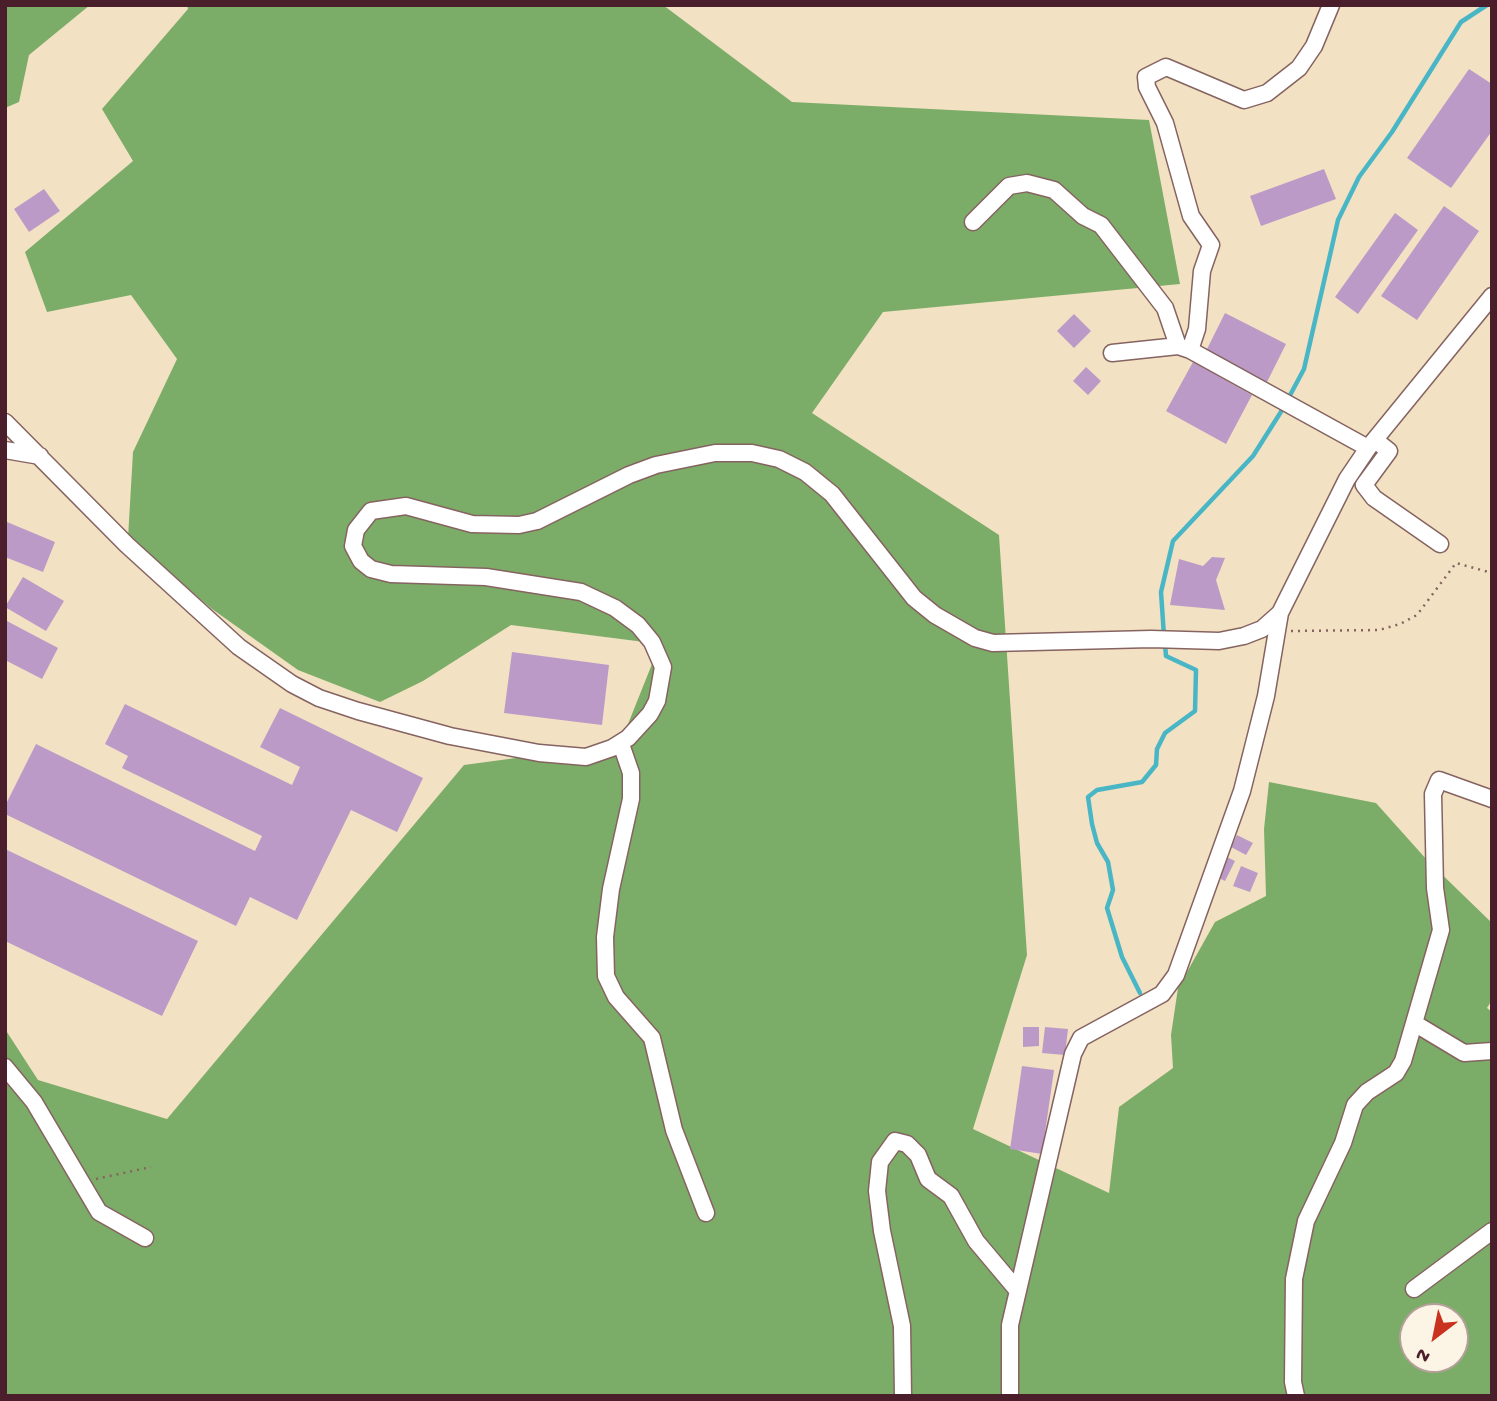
<!DOCTYPE html>
<html>
<head>
<meta charset="utf-8">
<style>
	body { margin:0 }
	#map { position:relative; width:1497px; height:1401px; overflow:hidden; background:#f3e1c3; font-family:"Gochi Hand",sans-serif }
	canvas { display:block }
	.frame { position:absolute; inset:0; border:7px solid #4a1f2b; pointer-events:none }
	.north { position:absolute; left:1399px; top:1303px; width:70px; height:70px; box-sizing:border-box; background:#fcf5e5; border:2px solid #b59f9b; border-radius:50%; rotate:212deg; font-size:19px; font-weight:700; line-height:28px; text-align:center; color:#4a1f2b }
	.north::after { content:''; display:block; margin:auto; width:24px; height:32px; background:#c8321e; clip-path:polygon(50% 0,100% 100%,50% 72%,0 100%) }
</style>
</head>
<body>
<div id="map">
<canvas width="1497" height="1401"></canvas>
<div class="frame"></div>
<div class="north">N</div>
</div>
<script>
const context = document.querySelector('canvas').getContext('2d');
context.lineJoin = 'round';
function fill(path, color) { context.fillStyle = color; context.fill(path, 'evenodd'); }
const shape = rows => new Path2D(rows.map(r => 'M' + r).join(''));
function stroke(path, color, width, dash) { context.strokeStyle = color; context.lineWidth = width; context.lineCap = dash ? 'butt' : 'round'; context.setLineDash(dash || []); context.stroke(path); }
fill(shape([
	[5,5,90,5,29,55,19,102,5,108],
	[187,5,663,5,792,102,1149,120,1180,284,883,312,812,413,999,535,1027,955,973,1129,1109,1193,1119,1107,1173,1068,1171,1035,1178,988,1215,922,1266,896,1264,829,1269,782,1376,803,1427,860,1492,923,1492,1000,1487,1008,1492,1012,1492,1396,5,1396,5,1029,38,1080,167,1119,464,765,620,744,660,644,511,625,423,681,380,702,298,670,212,609,128,538,133,452,177,359,131,295,47,312,25,252,133,161,102,109,188,9],
	[1413,1317,1455,1317,1455,1359,1413,1359]
]), '#7cad68');
stroke(shape([
	[1288,399,1304,369,1338,220,1359,177,1392,132,1461,22,1487,5],
	[1164,636,1161,592,1173,541,1253,456,1284,407],
	[1140,993,1122,957,1107,908,1113,890,1108,862,1097,843,1092,824,1088,797,1097,790,1142,782,1156,765,1157,749,1165,733,1195,711,1196,670,1166,656,1165,644]
]), '#49b6c6', 4.5);
fill(shape([
	[1469,69,1492,84,1492,131,1451,188,1407,158],
	[1324,169,1336,199,1261,226,1250,196],
	[44,189,60,211,29,232,14,209],
	[1444,206,1479,231,1417,320,1381,296],
	[1395,213,1418,230,1358,314,1335,297],
	[1225,313,1286,344,1266,384,1205,353],
	[1074,314,1091,331,1074,348,1057,331],
	[1193,362,1252,395,1226,444,1166,411],
	[1086,367,1101,381,1088,395,1073,381],
	[7,522,55,542,43,572,5,557],
	[1212,557,1225,558,1216,580,1225,610,1170,605,1179,559,1203,566],
	[23,577,64,601,46,631,5,607],
	[5,620,58,648,42,679,5,660],
	[512,652,609,665,602,725,504,713],
	[125,704,292,785,300,767,260,747,280,708,423,778,397,832,351,810,297,920,250,897,236,926,5,814,5,806,36,744,255,851,262,836,122,768,128,756,105,744],
	[1237,835,1253,843,1246,855,1231,847],
	[5,849,198,941,162,1016,5,941],
	[1223,855,1235,861,1225,881,1213,875],
	[1241,866,1258,873,1250,892,1233,886],
	[1023,1027,1039,1027,1039,1046,1023,1047],
	[1045,1027,1068,1029,1065,1055,1042,1053],
	[1022,1066,1054,1070,1042,1154,1010,1149]
]), '#bc9ac7');
const minor = shape([
	[973,222,1009,186,1027,183,1054,190,1083,216,1101,225,1165,308,1178,346],
	[1190,350,1197,329,1202,271,1211,245,1191,216,1165,123,1147,87,1146,77,1166,67,1244,100,1267,93,1299,68,1314,46,1331,5],
	[1112,353,1178,346,1190,350,1368,448],
	[5,422,127,545,239,647,292,684,319,698,358,711,450,736,539,753,586,757,612,748,628,738,650,714,657,701,663,667,652,642,638,625,615,608,581,592,486,577,391,574,371,569,361,561,353,546,356,530,371,511,406,506,472,524,519,525,537,521,629,475,656,465,715,453,752,453,779,459,805,472,832,494,914,598,935,615,975,638,993,643,1151,639,1219,641,1244,636,1262,629,1280,613,1347,479,1368,448,1492,296],
	[1375,440,1389,451,1364,485,1374,498,1440,544],
	[5,450,40,456],
	[621,744,631,773,631,799,611,889,605,937,606,976,616,997,652,1038,674,1130,706,1213],
	[1414,1023,1464,1053,1492,1051],
	[5,1067,34,1102,99,1212,145,1238],
	[1414,1289,1492,1231],
	[903,1396,902,1326,882,1231,877,1191,880,1162,895,1141,907,1144,918,1155,928,1179,951,1196,976,1241,1018,1291],
	[1010,1396,1010,1325,1073,1054,1081,1038,1162,994,1176,975,1242,791,1266,696,1280,613],
	[1296,1396,1293,1382,1294,1279,1306,1221,1343,1143,1355,1105,1367,1092,1396,1073,1403,1061,1441,930,1435,888,1433,794,1439,780,1492,799]
]);
stroke(minor, '#856360', 19);
stroke(shape([
	[1291,631,1379,630,1400,624,1417,615,1456,563,1492,573],
	[96,1179,151,1167]
]), '#856360', 2.5, [2, 5]);
stroke(minor, '#fff', 16);
</script>
</body>
</html>
